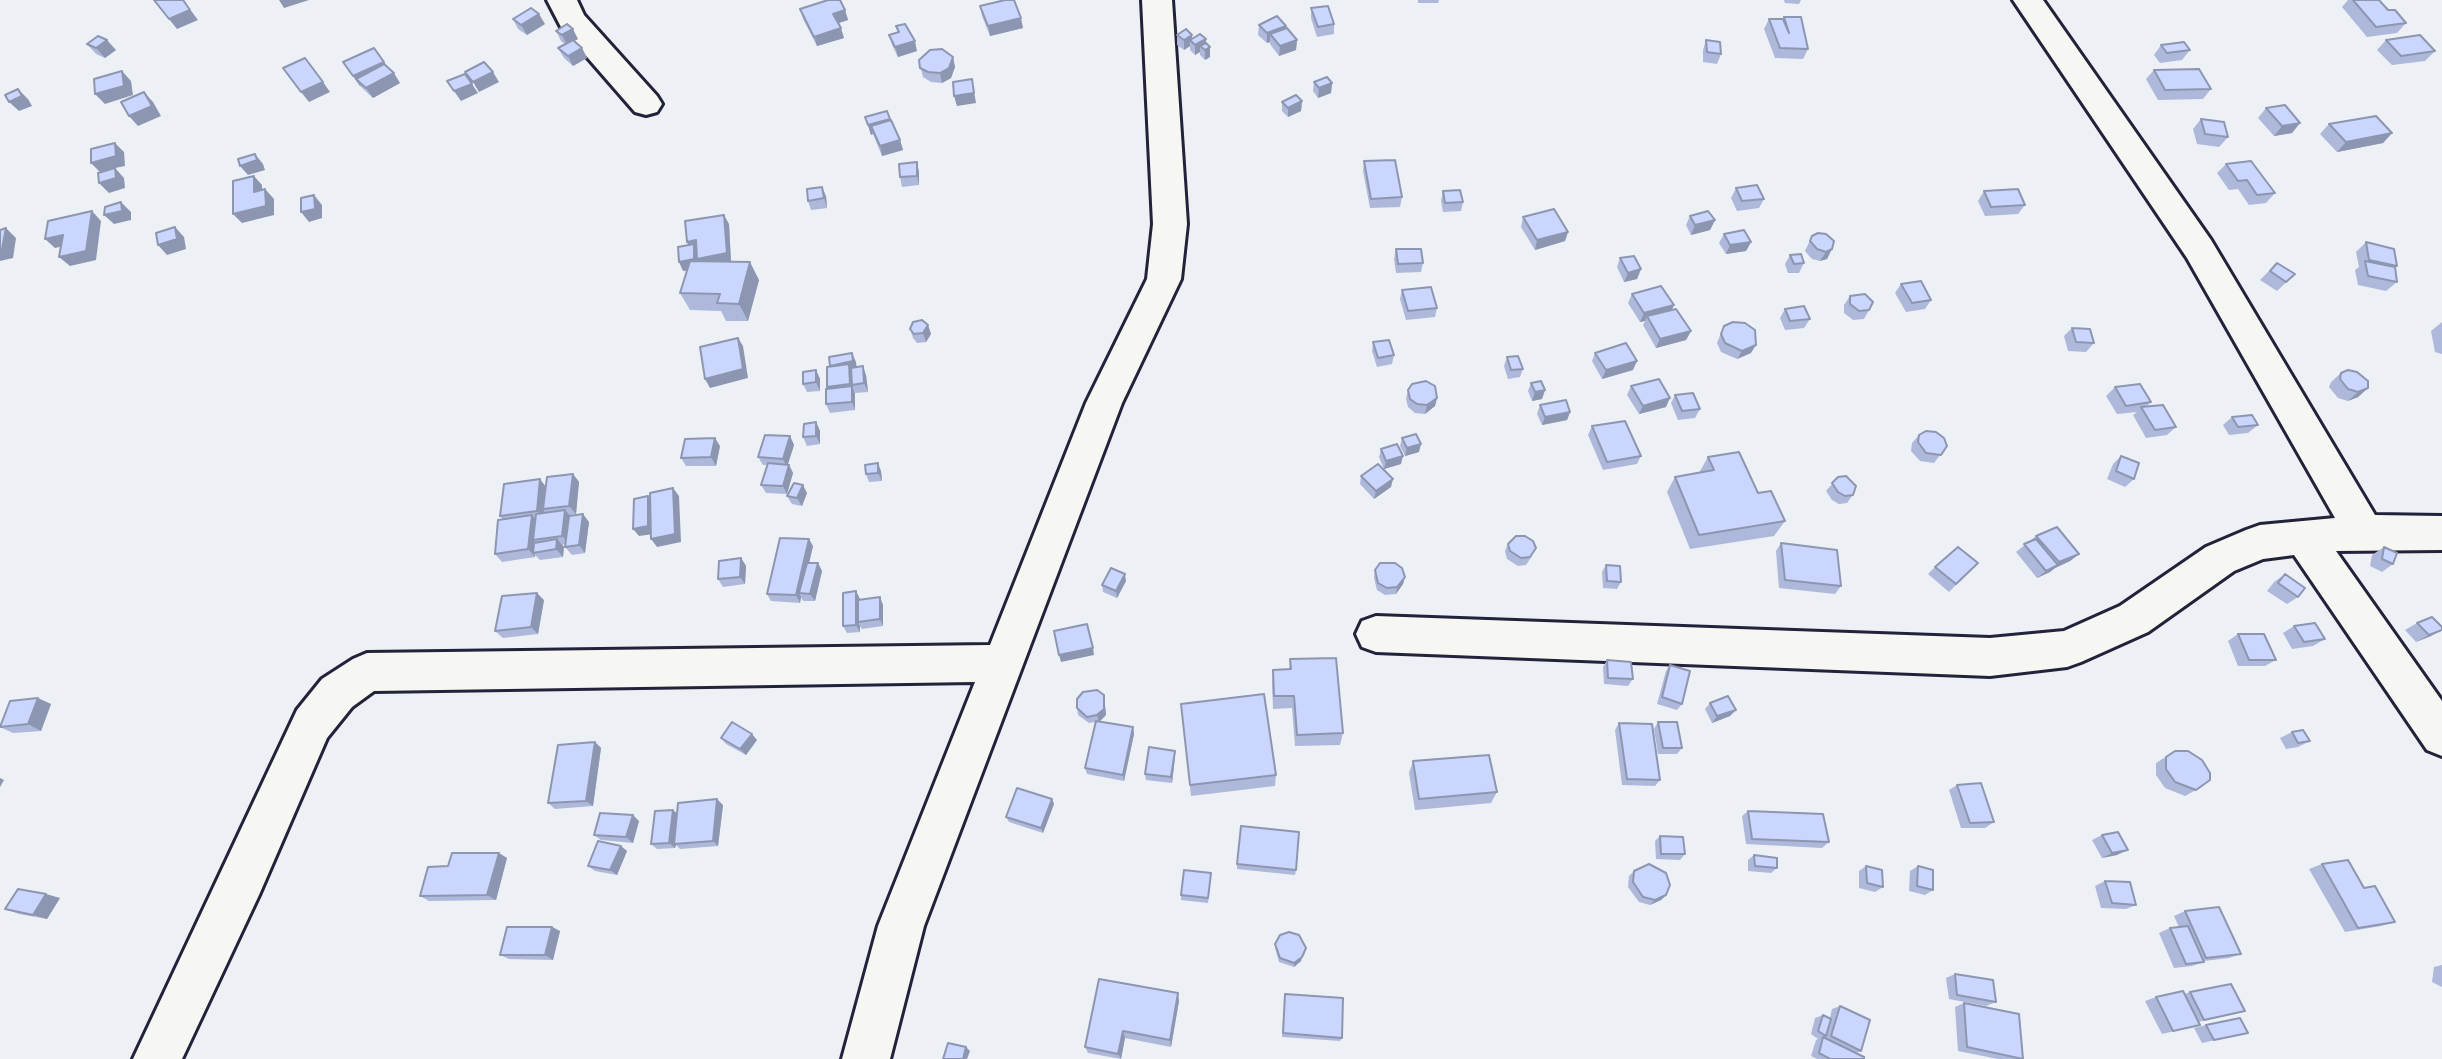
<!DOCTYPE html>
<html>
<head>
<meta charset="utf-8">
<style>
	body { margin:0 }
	canvas { display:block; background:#edf0f4 }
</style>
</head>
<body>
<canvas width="2442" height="1059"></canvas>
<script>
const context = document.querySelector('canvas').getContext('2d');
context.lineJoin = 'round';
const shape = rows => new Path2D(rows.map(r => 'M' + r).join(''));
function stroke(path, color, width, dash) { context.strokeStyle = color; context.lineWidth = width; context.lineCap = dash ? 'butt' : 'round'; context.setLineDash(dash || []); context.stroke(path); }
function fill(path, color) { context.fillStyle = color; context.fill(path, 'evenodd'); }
const minor = shape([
	[547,0,577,0,584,15,657,96,662,104,657,112,646,115,635,112,561,27,547,0],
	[1142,0,1172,0,1187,224,1181,279,1122,403,924,926,890,1059,842,1059,878,926,975,682,374,691,352,707,327,738,259,895,182,1059,133,1059,297,710,322,679,353,659,367,653,990,645,1086,403,1147,279,1153,224,1142,0],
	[2013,0,2043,0,2211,240,2375,515,2442,516,2442,550,2336,551,2442,701,2442,756,2427,750,2294,555,2263,559,2234,571,2148,632,2081,662,2067,667,1990,676,1376,652,1362,647,1356,634,1362,621,1376,616,1990,638,2064,631,2120,606,2206,547,2246,530,2260,525,2335,518,2187,258,2013,0]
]);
stroke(minor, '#22223b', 6);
fill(minor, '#f6f6f2');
fill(shape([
	[1418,0,1439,0,1438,3,1418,3],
	[1784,0,1801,0,1799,4,1785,3],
	[2348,0,2379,0,2388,10,2406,23,2397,33,2367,37,2342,7],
	[980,6,1023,28,990,36,982,16],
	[1311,8,1334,24,1334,34,1317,37,1311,18],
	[800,9,845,10,848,20,838,23,844,38,817,46,803,19],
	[1784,17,1808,49,1803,59,1775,58,1764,29,1769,19,1783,19],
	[513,19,545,24,527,35,518,29],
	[1259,25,1286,26,1286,28,1297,40,1296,50,1279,56,1270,44,1270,42,1267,43,1258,35],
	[896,26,917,51,898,57,892,45,889,35,898,32],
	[556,31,578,39,574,41,582,48,587,58,573,66,564,58,558,48,565,44,561,41],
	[1177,35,1192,39,1206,39,1206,43,1210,47,1210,57,1205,60,1200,55,1200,52,1195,55,1190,50,1190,46,1184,50,1177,45],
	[1706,40,1721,54,1717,64,1703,62,1703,50],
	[2386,40,2435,51,2425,61,2392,65,2377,50],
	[87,44,116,50,105,58,96,54],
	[2161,45,2190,50,2182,60,2160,63,2154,55],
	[953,57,955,67,951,78,942,83,931,82,923,77,919,60],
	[343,62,386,66,400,83,373,98,360,86],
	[2154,70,2211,89,2203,99,2158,100,2146,79],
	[1314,82,1332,83,1331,93,1318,98,1313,91],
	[1302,101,1301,111,1288,117,1282,111,1282,102],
	[2266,108,2300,123,2292,133,2274,136,2258,118],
	[865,117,890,121,900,140,903,150,882,156,873,134,871,135],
	[2201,119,2228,137,2219,147,2197,144,2193,129],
	[2329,124,2392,133,2383,143,2337,152,2320,134],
	[1364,161,1402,197,1400,207,1370,208,1363,171],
	[2226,164,2275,193,2266,203,2249,205,2238,189,2229,190,2217,173],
	[919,172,919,185,902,187,900,177],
	[1736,188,1764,199,1759,208,1737,211,1731,198],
	[1443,191,1463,202,1461,211,1443,212,1441,201],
	[1984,191,2025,205,2018,214,1985,216,1978,201],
	[826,196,827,208,811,210,808,201],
	[1690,216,1715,220,1710,230,1691,235,1686,225],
	[1523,217,1568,232,1565,241,1535,250,1521,227],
	[729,224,731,261,759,280,748,321,726,321,721,311,690,310,680,293,687,271,683,271,688,245,687,242],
	[1724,234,1751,242,1746,251,1726,254,1719,243],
	[1812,236,1834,241,1827,259,1820,261,1812,259,1805,251],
	[2366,242,2397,266,2395,268,2397,282,2386,291,2358,285,2355,270,2359,267,2356,252],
	[1396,249,1423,263,1421,272,1396,273,1394,259],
	[1790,255,1804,263,1799,273,1788,273,1785,264],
	[1620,258,1641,269,1637,279,1624,282,1617,267],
	[2277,263,2295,274,2277,291,2260,280],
	[1901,284,1931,300,1925,309,1906,312,1895,293],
	[1402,290,1437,308,1435,317,1406,320,1400,299],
	[1632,294,1671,310,1691,331,1686,340,1656,348,1643,325,1645,321,1640,322,1628,303],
	[1850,296,1869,310,1864,319,1853,320,1844,313,1844,305],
	[1785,309,1810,319,1804,328,1785,330,1780,318],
	[2442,322,2442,354,2435,352,2431,331],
	[928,325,931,334,926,342,917,343,913,338,910,329],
	[1724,326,1751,353,1737,359,1721,352,1717,343],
	[2072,328,2094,343,2086,352,2068,351,2064,336],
	[1373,342,1394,355,1392,364,1377,367,1372,351],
	[1595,353,1633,370,1602,379,1592,361],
	[1507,357,1523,369,1520,377,1508,379,1504,366],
	[856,362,856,367,866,375,868,392,855,393,853,388,855,394,855,410,830,413,826,404,828,389,827,387],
	[816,370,820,379,820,391,807,392,803,384],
	[2341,373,2368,388,2358,397,2348,401,2338,398,2329,387,2331,382],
	[1531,383,1545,390,1542,399,1532,401,1528,391],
	[1631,386,1666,407,1639,414,1627,395],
	[2115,387,2151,402,2147,406,2176,427,2167,435,2146,438,2133,415,2137,412,2117,414,2106,396],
	[1408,390,1437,398,1435,406,1425,414,1415,413,1408,407,1406,399],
	[1675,395,1700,409,1695,418,1678,420,1671,403],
	[1540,405,1570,412,1567,420,1542,425,1537,414],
	[2232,417,2258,425,2248,433,2229,435,2223,425],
	[816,422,820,431,820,444,807,446,803,437],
	[1592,426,1641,456,1637,464,1603,470,1588,435],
	[1919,435,1947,446,1934,463,1920,461,1911,451,1912,443],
	[790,436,794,445,788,464,789,465,793,473,787,494,766,493,761,485,767,465,763,465,758,457],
	[1402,438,1419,452,1405,456,1400,446],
	[720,446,716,466,686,466,681,458],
	[1381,449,1401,464,1384,469,1379,457],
	[2121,456,2134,479,2125,487,2107,479,2113,464],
	[1708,457,1758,493,1785,521,1774,536,1690,549,1667,492,1675,477,1699,473],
	[881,471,882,481,869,482,866,474],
	[573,474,579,482,576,514,569,515,589,522,585,553,572,555,565,547,565,544,562,545,564,547,563,557,540,560,535,555,535,557,502,562,495,554,503,520,500,516,546,487],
	[1361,476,1391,487,1374,499,1360,484],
	[1838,477,1853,495,1847,503,1839,504,1832,500,1826,491],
	[807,493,802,506,792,504,787,496],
	[2036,536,2079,554,2070,561,2055,568,2050,572,2037,578,2016,552],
	[1781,543,1841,586,1835,594,1779,588,1776,551],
	[1508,544,1532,556,1526,565,1518,566,1507,559,1505,551],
	[813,546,809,563,818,563,822,571,815,601,803,601,801,597,800,603,771,601,767,594],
	[2384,547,2393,564,2382,572,2370,566,2372,555],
	[741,558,746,566,745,584,723,587,718,579],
	[1978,563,1949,592,1928,574,1935,567],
	[1606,565,1621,582,1617,589,1603,588,1602,572],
	[1375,570,1405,577,1403,584,1396,594,1385,595,1377,590,1374,578],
	[2285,574,2298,597,2287,604,2267,591,2274,582],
	[1126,581,1117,598,1103,592,1102,585],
	[856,591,860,600,883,605,883,626,862,629,860,626,860,632,847,633,843,626],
	[544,600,538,634,503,638,495,631],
	[2417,623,2431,636,2416,642,2405,630],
	[2294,626,2325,639,2313,646,2292,649,2283,633],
	[2238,634,2276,660,2265,666,2238,666,2228,641],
	[1290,659,1343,733,1340,745,1295,746,1292,708,1273,709,1272,683,1273,670,1289,669],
	[1607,660,1633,679,1628,686,1604,684,1603,667],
	[1670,665,1682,704,1677,710,1657,704,1666,671],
	[1104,695,1106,715,1099,722,1133,727,1134,734,1124,781,1087,774,1085,768,1095,722,1089,723,1078,715,1077,708],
	[1710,703,1730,716,1712,723,1705,709],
	[51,704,41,731,13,733,0,727],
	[1181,704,1276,775,1275,786,1191,796],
	[1658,722,1682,748,1677,754,1658,754,1654,729],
	[1619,723,1660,780,1655,786,1622,785,1615,730],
	[2292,732,2310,741,2298,747,2286,749,2280,738],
	[721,738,757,740,746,755,726,744],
	[595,742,601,748,593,806,555,809,548,803],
	[2175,751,2196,790,2185,796,2165,788,2156,775,2156,763],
	[1175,757,1172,783,1146,780,1145,774],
	[1413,761,1497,792,1491,803,1415,810,1409,773],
	[1957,785,1994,822,1985,828,1961,828,1949,790],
	[1052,799,1054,804,1043,833,1009,822,1006,817],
	[723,805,718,846,680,849,676,845,675,848,657,849,651,844,677,814],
	[1748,811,1829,842,1822,848,1746,844,1742,816],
	[639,821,633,843,601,840,594,835],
	[2102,835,2117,855,2102,858,2092,840],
	[1660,836,1685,854,1680,860,1656,859,1655,841],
	[621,846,627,851,617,875,595,871,588,866],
	[1754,855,1777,868,1771,873,1748,871,1748,860],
	[507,858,496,900,429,901,420,896,448,866],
	[1237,864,1296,870,1295,875,1237,869],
	[2322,864,2364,888,2395,922,2381,926,2345,932,2309,869],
	[1866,866,1883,887,1875,892,1859,888,1859,871],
	[1918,866,1933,890,1925,895,1909,891,1910,871],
	[1634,871,1666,895,1661,900,1650,905,1639,902,1628,887,1629,876],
	[1211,878,1208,903,1181,900,1181,895],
	[2105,881,2136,905,2126,909,2101,908,2095,886],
	[60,898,47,919,19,914,5,909],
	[2185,911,2241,954,2229,958,2204,961,2204,962,2192,966,2174,968,2159,933,2170,928,2179,927,2174,916],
	[552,927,560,931,553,960,509,959,500,955],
	[1275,944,1301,961,1294,967,1279,962,1275,948],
	[2442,965,2442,987,2432,982,2434,967],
	[1955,974,1996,1002,1986,1006,1949,999,1946,978],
	[2190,992,2245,1011,2198,1022,2200,1025,2162,1034,2145,1001,2156,997,2184,994],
	[1285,994,1342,1038,1340,1041,1282,1037],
	[1179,1001,1171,1047,1125,1038,1121,1059,1088,1053,1085,1047],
	[1964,1003,2023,1059,1998,1059,1958,1051,1955,1007],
	[1840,1006,1861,1051,1856,1053,1864,1059,1817,1059,1811,1056,1816,1040,1818,1039,1811,1034,1815,1018,1823,1015,1830,1018,1832,1009],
	[2206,1025,2248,1033,2202,1043,2194,1028]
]), '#aeb8da');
fill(shape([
	[183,0,198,20,177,29,169,19],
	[279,0,309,0,284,8],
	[845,10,848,20,836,24,833,14],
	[539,14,545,24,527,35,521,25],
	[1021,18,1023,28,990,36,988,26],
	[1286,26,1285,36,1270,34,1270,42,1267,43,1267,33],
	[841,28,844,38,817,46,814,37],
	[573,29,578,39,567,45,562,35],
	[1192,35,1192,42,1190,40,1190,46,1184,50,1184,40],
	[1206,39,1206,49,1200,46,1200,52,1195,55,1195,45],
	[107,40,116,50,105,58,96,48],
	[1297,40,1296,50,1279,56,1280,46],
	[915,41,917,51,898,57,895,47],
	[1210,47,1210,57,1205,60,1205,50],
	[582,48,587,58,573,66,568,56],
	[953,57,955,67,951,78,942,83,940,73],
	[384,62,391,72,356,79,361,86,360,86,353,76],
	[122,71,131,81,133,95,105,104,95,94],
	[493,72,499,82,479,92,473,82],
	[394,73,400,83,373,98,366,88],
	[972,79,976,103,957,106,954,96],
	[323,82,330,92,309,102,301,92],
	[1332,83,1331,93,1318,98,1319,88],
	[472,84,478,93,461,101,454,91],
	[18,89,28,99,32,106,19,111,9,102],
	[144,92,153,102,161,116,138,126,129,116],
	[1302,101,1301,111,1288,117,1288,108],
	[890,119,893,129,871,126,873,134,871,135,868,125],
	[2300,123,2292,133,2274,136,2282,126],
	[2392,133,2383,143,2337,152,2346,142],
	[900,140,903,150,882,156,880,146],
	[115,143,124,152,125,166,115,168,124,178,125,188,109,193,99,183,101,173,91,163],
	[255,154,263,164,265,170,248,175,240,166],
	[917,162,919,172,919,185,917,176],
	[254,176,262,185,262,202,254,192],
	[822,187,826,196,827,208,824,198],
	[265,189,274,199,274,215,242,223,233,214],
	[314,195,322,205,322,218,309,222,301,212],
	[121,202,131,212,131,220,114,224,104,215],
	[92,211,101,221,96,260,70,266,59,257],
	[724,215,729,224,731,263,683,271,679,262,691,251,687,242,696,240],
	[1715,220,1710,230,1691,235,1695,225],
	[175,227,184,237,186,249,167,255,158,245],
	[6,228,16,238,13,258,0,261,0,250],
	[1568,232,1565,241,1535,250,1537,240],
	[63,235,73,244,55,248,45,239],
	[1751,242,1746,251,1726,254,1730,245],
	[1832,249,1827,259,1820,261,1826,252],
	[750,262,759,280,748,321,739,304],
	[1641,269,1637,279,1624,282,1628,273],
	[1674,305,1670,314,1647,316,1645,321,1640,322,1644,313],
	[928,325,931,334,926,342,923,333],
	[1691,331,1686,340,1656,348,1660,339],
	[738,338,743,346,748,378,710,388,705,379],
	[1756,345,1751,353,1737,359,1742,351],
	[852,353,856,362,857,370,852,385,855,394,855,410,852,402,852,389,850,384,830,366],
	[1637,361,1633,370,1602,379,1606,370],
	[863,366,866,375,868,392,864,383],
	[816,370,820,379,820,391,816,382],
	[2368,388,2358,397,2348,401,2358,392],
	[1545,390,1542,399,1532,401,1535,392],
	[1437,398,1435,406,1425,414,1427,405],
	[1670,398,1666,407,1639,414,1643,406],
	[1570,412,1567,420,1542,425,1545,417],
	[816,422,820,431,820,444,816,436],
	[790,436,794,445,787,467,783,459],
	[715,438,720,446,716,466,711,457],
	[1421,444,1419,452,1405,456,1407,448],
	[1403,456,1401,464,1384,469,1386,461],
	[878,463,881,471,882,481,878,473],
	[789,465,793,473,787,494,783,486],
	[573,474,579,482,576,514,569,506],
	[540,479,546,487,543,509,544,511,543,519,537,511],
	[1393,479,1391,487,1374,499,1376,491],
	[803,485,807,493,802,506,797,498],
	[673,488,679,496,681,542,657,547,651,539],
	[648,496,654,504,654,534,639,536,633,529],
	[565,510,572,518,569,544,562,536],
	[583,514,589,522,585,553,579,545],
	[532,515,539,523,533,540,536,543,533,553,535,555,535,557,528,549],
	[557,539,564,547,563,557,556,549],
	[809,539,813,546,802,594,799,593,801,597,800,603,796,595],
	[2079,554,2070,561,2055,568,2050,572,2037,578,2046,571,2054,567,2059,562],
	[741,558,746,566,745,584,740,577],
	[818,563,822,571,815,601,810,594],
	[1125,574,1126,581,1117,598,1116,591],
	[1405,577,1403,584,1396,594,1397,587],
	[856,591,860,599,860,621,858,622,860,626,860,632,856,625],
	[537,593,544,600,538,634,531,627],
	[880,597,883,605,883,626,880,619],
	[2442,630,2431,636,2416,642,2429,635],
	[1093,648,1094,655,1061,662,1059,655],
	[1104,695,1106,715,1099,722,1097,715],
	[38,698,51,704,41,731,28,724],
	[1736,710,1730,716,1712,723,1717,716],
	[1133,727,1134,734,1124,781,1123,775],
	[752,734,757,740,746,755,740,749],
	[595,742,601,748,593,806,586,801],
	[1175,751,1175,757,1172,783,1171,777],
	[0,778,4,780,0,787],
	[717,799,723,805,718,846,713,841],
	[1052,799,1054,804,1043,833,1041,828],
	[673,810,679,815,674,844,676,845,675,848,669,843],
	[633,815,639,821,633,843,626,837],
	[621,846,627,851,617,875,610,870],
	[2128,850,2117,855,2102,858,2112,853],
	[499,853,507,858,496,900,487,895],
	[46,894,60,898,47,919,33,915],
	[1666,895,1661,900,1650,905,1655,900],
	[552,927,560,931,553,960,545,955],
	[1306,948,1301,961,1294,967,1294,963],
	[1178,993,1179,1001,1171,1047,1170,1040],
	[1123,1031,1125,1038,1121,1059,1118,1054],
	[966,1047,970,1051,967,1059,963,1059]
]), '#8d96b1');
const building = shape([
	[154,0,183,0,190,10,169,19,154,0],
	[828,0,840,0,845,10,833,14,841,28,814,37,800,9,828,0],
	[1005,0,1014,0,1021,18,988,26,980,6,1005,0],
	[2353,0,2379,0,2388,10,2395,10,2406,23,2376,27,2353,0],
	[1328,6,1334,24,1318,27,1311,8,1328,6],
	[531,8,539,14,521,25,513,19,531,8],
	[1277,16,1286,26,1267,33,1259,25,1277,16],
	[1784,17,1801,17,1808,49,1780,48,1769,19,1783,19,1789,33,1784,17],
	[567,24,573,29,562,35,556,31,567,24],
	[905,24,915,41,895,47,889,35,899,32,896,26,905,24],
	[1287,28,1297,40,1280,46,1270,34,1287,28],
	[1186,29,1192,35,1184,40,1177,35,1186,29],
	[1200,34,1206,39,1195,45,1190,40,1200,34],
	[2420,35,2435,51,2401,56,2386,40,2420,35],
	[98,36,107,40,96,48,87,44,98,36],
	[573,40,582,48,568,56,558,48,573,40],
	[1706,40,1720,42,1721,54,1707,52,1706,40],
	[2184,42,2190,50,2167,53,2161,45,2184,42],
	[1206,43,1210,47,1205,50,1200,46,1206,43],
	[374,48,384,62,353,76,343,62,374,48],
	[942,49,953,57,949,68,940,73,928,72,920,68,919,60,930,50,942,49],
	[305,58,323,82,301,92,283,68,305,58],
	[484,62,493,72,473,82,465,72,484,62],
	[384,64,394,73,366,88,356,79,384,64],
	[2199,69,2211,89,2165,90,2154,70,2199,69],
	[122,71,124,86,95,94,94,79,122,71],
	[465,74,472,84,454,91,447,81,465,74],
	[1327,77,1332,83,1319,88,1314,82,1327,77],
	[972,79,974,93,954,96,953,82,972,79],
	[18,89,22,96,9,102,5,95,18,89],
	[144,92,152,106,129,116,121,102,144,92],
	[1296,95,1302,101,1288,108,1282,102,1296,95],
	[2285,105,2300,123,2282,126,2266,108,2285,105],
	[887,111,890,119,868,125,865,117,887,111],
	[2376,116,2392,133,2346,142,2329,124,2376,116],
	[2201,119,2224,122,2228,137,2205,134,2201,119],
	[891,120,900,140,880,146,871,126,891,120],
	[115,143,116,156,91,163,91,149,115,143],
	[255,154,257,160,240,166,238,159,255,154],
	[1395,160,1402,197,1371,199,1364,161,1395,160],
	[2251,161,2275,193,2257,195,2247,180,2238,181,2226,164,2251,161],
	[917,162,917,176,900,177,899,164,917,162],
	[115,168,116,178,99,183,98,173,115,168],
	[254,176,254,192,265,189,266,206,233,214,233,181,254,176],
	[1757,185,1764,199,1742,201,1736,188,1757,185],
	[822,187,824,198,808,201,807,189,822,187],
	[2018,189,2025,205,1991,207,1984,191,2018,189],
	[1460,190,1463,202,1445,203,1443,191,1460,190],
	[314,195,315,209,301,212,301,198,314,195],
	[121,202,122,211,104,215,105,207,121,202],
	[1554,209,1568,232,1537,240,1523,217,1554,209],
	[92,211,86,251,59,257,63,235,45,239,48,221,92,211],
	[1708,211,1715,220,1695,225,1690,216,1708,211],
	[724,215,727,253,697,259,696,240,687,242,685,221,724,215],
	[175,227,177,239,158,245,156,233,175,227],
	[6,228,2,249,0,250,0,230,6,228],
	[1744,230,1751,242,1730,245,1724,234,1744,230],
	[1818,233,1826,234,1834,241,1832,249,1826,252,1817,249,1810,241,1812,236,1818,233],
	[2366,242,2394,249,2397,266,2369,260,2366,242],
	[694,244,694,259,679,262,678,247,694,244],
	[1396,249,1421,249,1423,263,1398,264,1396,249],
	[1801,254,1804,263,1794,264,1790,255,1801,254],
	[1634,256,1641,269,1628,273,1620,258,1634,256],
	[690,261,750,262,739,304,717,303,720,294,680,293,690,261],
	[2365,261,2395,267,2397,282,2368,276,2365,261],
	[2277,263,2295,274,2286,282,2270,271,2277,263],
	[1921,281,1931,300,1912,303,1901,284,1921,281],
	[1661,286,1674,305,1644,313,1632,294,1661,286],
	[1431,287,1437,308,1408,311,1402,290,1431,287],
	[1865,294,1873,302,1869,310,1859,311,1850,304,1850,296,1865,294],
	[1804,306,1810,319,1790,321,1785,309,1804,306],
	[1676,309,1691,331,1660,339,1647,316,1676,309],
	[922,320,928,325,923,333,914,334,910,329,913,322,922,320],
	[1733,322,1745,323,1755,330,1756,345,1742,351,1725,343,1721,334,1724,326,1733,322],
	[2072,328,2090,329,2094,343,2076,342,2072,328],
	[738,338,743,369,705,379,700,347,738,338],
	[1389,340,1394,355,1378,358,1373,342,1389,340],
	[1626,343,1637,361,1606,370,1595,353,1626,343],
	[852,353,853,361,830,366,829,357,852,353],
	[1518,356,1523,369,1511,370,1507,357,1518,356],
	[849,364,850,384,827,387,827,367,849,364],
	[863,366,864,383,852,385,851,368,863,366],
	[816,370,816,382,803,384,803,372,816,370],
	[2348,370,2357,372,2368,381,2368,388,2358,392,2348,389,2340,379,2341,373,2348,370],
	[1659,379,1670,398,1643,406,1631,386,1659,379],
	[1426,381,1435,386,1437,398,1427,405,1417,404,1410,399,1408,390,1412,384,1426,381],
	[1541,381,1545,390,1535,392,1531,383,1541,381],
	[2140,384,2151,402,2126,406,2115,387,2140,384],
	[852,386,852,402,826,404,826,389,852,386],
	[1693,393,1700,409,1682,411,1675,395,1693,393],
	[1566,400,1570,412,1545,417,1540,405,1566,400],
	[2163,405,2176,427,2155,430,2141,407,2163,405],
	[2252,415,2258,425,2238,427,2232,417,2252,415],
	[1625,421,1641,456,1607,462,1592,426,1625,421],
	[816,422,816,436,803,437,804,424,816,422],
	[1926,431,1936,432,1944,438,1947,446,1941,455,1926,453,1918,442,1919,435,1926,431],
	[1416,434,1421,444,1407,448,1402,438,1416,434],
	[765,435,790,436,783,459,758,457,765,435],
	[715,438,711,457,681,458,685,439,715,438],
	[1397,444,1403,456,1386,461,1381,449,1397,444],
	[1739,452,1758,493,1771,491,1785,521,1699,535,1675,477,1714,470,1708,457,1739,452],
	[2121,456,2139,463,2134,479,2116,471,2121,456],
	[768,463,789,465,783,486,761,485,768,463],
	[878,463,878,473,866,474,865,465,878,463],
	[1378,464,1393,479,1376,491,1361,476,1378,464],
	[573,474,569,506,543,509,547,477,573,474],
	[1846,476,1856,486,1853,495,1845,496,1838,492,1832,483,1838,477,1846,476],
	[540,479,537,511,500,516,504,484,540,479],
	[794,483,803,485,797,498,787,496,794,483],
	[673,488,675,534,651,539,650,493,673,488],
	[648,496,648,526,633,529,634,499,648,496],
	[565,510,562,536,533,540,536,514,565,510],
	[583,514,579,545,565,547,569,516,583,514],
	[532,515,528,549,495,554,498,520,532,515],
	[2057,527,2079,554,2059,562,2036,536,2057,527],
	[1516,536,1525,536,1533,541,1536,548,1530,557,1521,558,1510,551,1508,544,1516,536],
	[780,538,809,539,796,595,767,594,780,538],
	[557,539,556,549,533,553,534,543,557,539],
	[2036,539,2058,565,2046,571,2024,544,2036,539],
	[1781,543,1837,550,1841,586,1785,580,1781,543],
	[1958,547,1978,563,1956,584,1935,567,1958,547],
	[2384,547,2397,553,2393,564,2382,559,2384,547],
	[741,558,740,577,718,579,719,561,741,558],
	[807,563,818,563,810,594,799,593,807,563],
	[1380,563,1395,563,1402,568,1405,577,1397,587,1387,588,1378,583,1375,570,1380,563],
	[1606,565,1620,566,1621,582,1607,581,1606,565],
	[1111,568,1125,574,1116,591,1102,585,1111,568],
	[2285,574,2305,588,2298,597,2278,583,2285,574],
	[856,591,856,625,843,626,843,593,856,591],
	[537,593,531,627,495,631,502,596,537,593],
	[880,597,880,619,858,622,858,600,880,597],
	[2432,617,2442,627,2442,630,2429,635,2417,623,2432,617],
	[2315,623,2325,639,2304,642,2294,626,2315,623],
	[1087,624,1093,648,1059,655,1054,631,1087,624],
	[2238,634,2264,634,2276,660,2249,660,2238,634],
	[1336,658,1343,733,1297,735,1294,696,1274,696,1273,670,1291,669,1290,659,1336,658],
	[1607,660,1631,662,1633,679,1608,678,1607,660],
	[1670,665,1690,671,1682,704,1662,697,1670,665],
	[1097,690,1104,695,1104,709,1097,715,1087,717,1077,708,1077,699,1083,692,1097,690],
	[1264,694,1276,775,1190,785,1181,704,1264,694],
	[1728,696,1736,710,1717,716,1710,703,1728,696],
	[38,698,28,724,0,727,10,701,38,698],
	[1096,721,1133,727,1123,775,1085,768,1096,721],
	[732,722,752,734,740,749,721,738,732,722],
	[1658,722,1677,722,1682,748,1663,748,1658,722],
	[1619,723,1652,724,1660,780,1627,779,1619,723],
	[2303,730,2310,741,2298,743,2292,732,2303,730],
	[595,742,586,801,548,803,558,745,595,742],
	[1149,747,1175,751,1171,777,1145,774,1149,747],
	[2175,751,2188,751,2202,760,2210,773,2210,780,2196,790,2175,782,2166,769,2166,757,2175,751],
	[1489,755,1497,792,1419,799,1413,761,1489,755],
	[1981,783,1994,822,1970,823,1957,785,1981,783],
	[1017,788,1052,799,1041,828,1006,817,1017,788],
	[717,799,713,841,674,844,678,803,717,799],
	[673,810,669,843,651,844,655,811,673,810],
	[1748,811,1823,814,1829,842,1752,839,1748,811],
	[600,813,633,815,626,837,594,835,600,813],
	[1241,826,1299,832,1296,870,1237,864,1241,826],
	[2118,832,2128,850,2112,853,2102,835,2118,832],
	[1660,836,1683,837,1685,854,1661,854,1660,836],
	[598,841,621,846,610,870,588,866,598,841],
	[452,853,499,853,487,895,420,896,428,867,448,866,452,853],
	[1754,855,1777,858,1777,868,1755,866,1754,855],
	[2348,860,2364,888,2375,886,2395,922,2358,928,2322,864,2348,860],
	[1649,864,1666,873,1670,885,1666,895,1655,900,1643,897,1633,882,1634,871,1649,864],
	[1866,866,1882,870,1883,887,1867,883,1866,866],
	[1918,866,1933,870,1933,890,1917,886,1918,866],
	[1184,870,1211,873,1208,898,1181,895,1184,870],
	[2105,881,2130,882,2136,905,2112,903,2105,881],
	[18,889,46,894,33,915,5,909,18,889],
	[2219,907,2241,954,2206,958,2185,911,2219,907],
	[2188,926,2204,962,2186,964,2170,928,2188,926],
	[507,927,552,927,545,955,500,955,507,927],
	[1289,932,1299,935,1306,948,1302,957,1294,963,1280,958,1275,944,1280,935,1289,932],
	[1955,974,1993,980,1996,1002,1957,995,1955,974],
	[1099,979,1178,993,1170,1040,1123,1031,1118,1054,1085,1047,1099,979],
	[2231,984,2245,1011,2204,1020,2190,992,2231,984],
	[2183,991,2200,1025,2173,1031,2156,997,2183,991],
	[1285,994,1343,998,1342,1038,1283,1033,1285,994],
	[1964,1003,2019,1014,2023,1059,1967,1047,1964,1003],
	[1840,1006,1870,1020,1861,1051,1831,1036,1840,1006],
	[1823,1015,1831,1019,1826,1036,1818,1031,1823,1015],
	[2240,1018,2248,1033,2214,1040,2206,1025,2240,1018],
	[1823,1037,1864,1057,1864,1059,1830,1059,1819,1053,1823,1037],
	[948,1043,966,1047,963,1059,943,1059,948,1043]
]);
fill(building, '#cad6fd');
stroke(building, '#8d96b1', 2);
</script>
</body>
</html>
